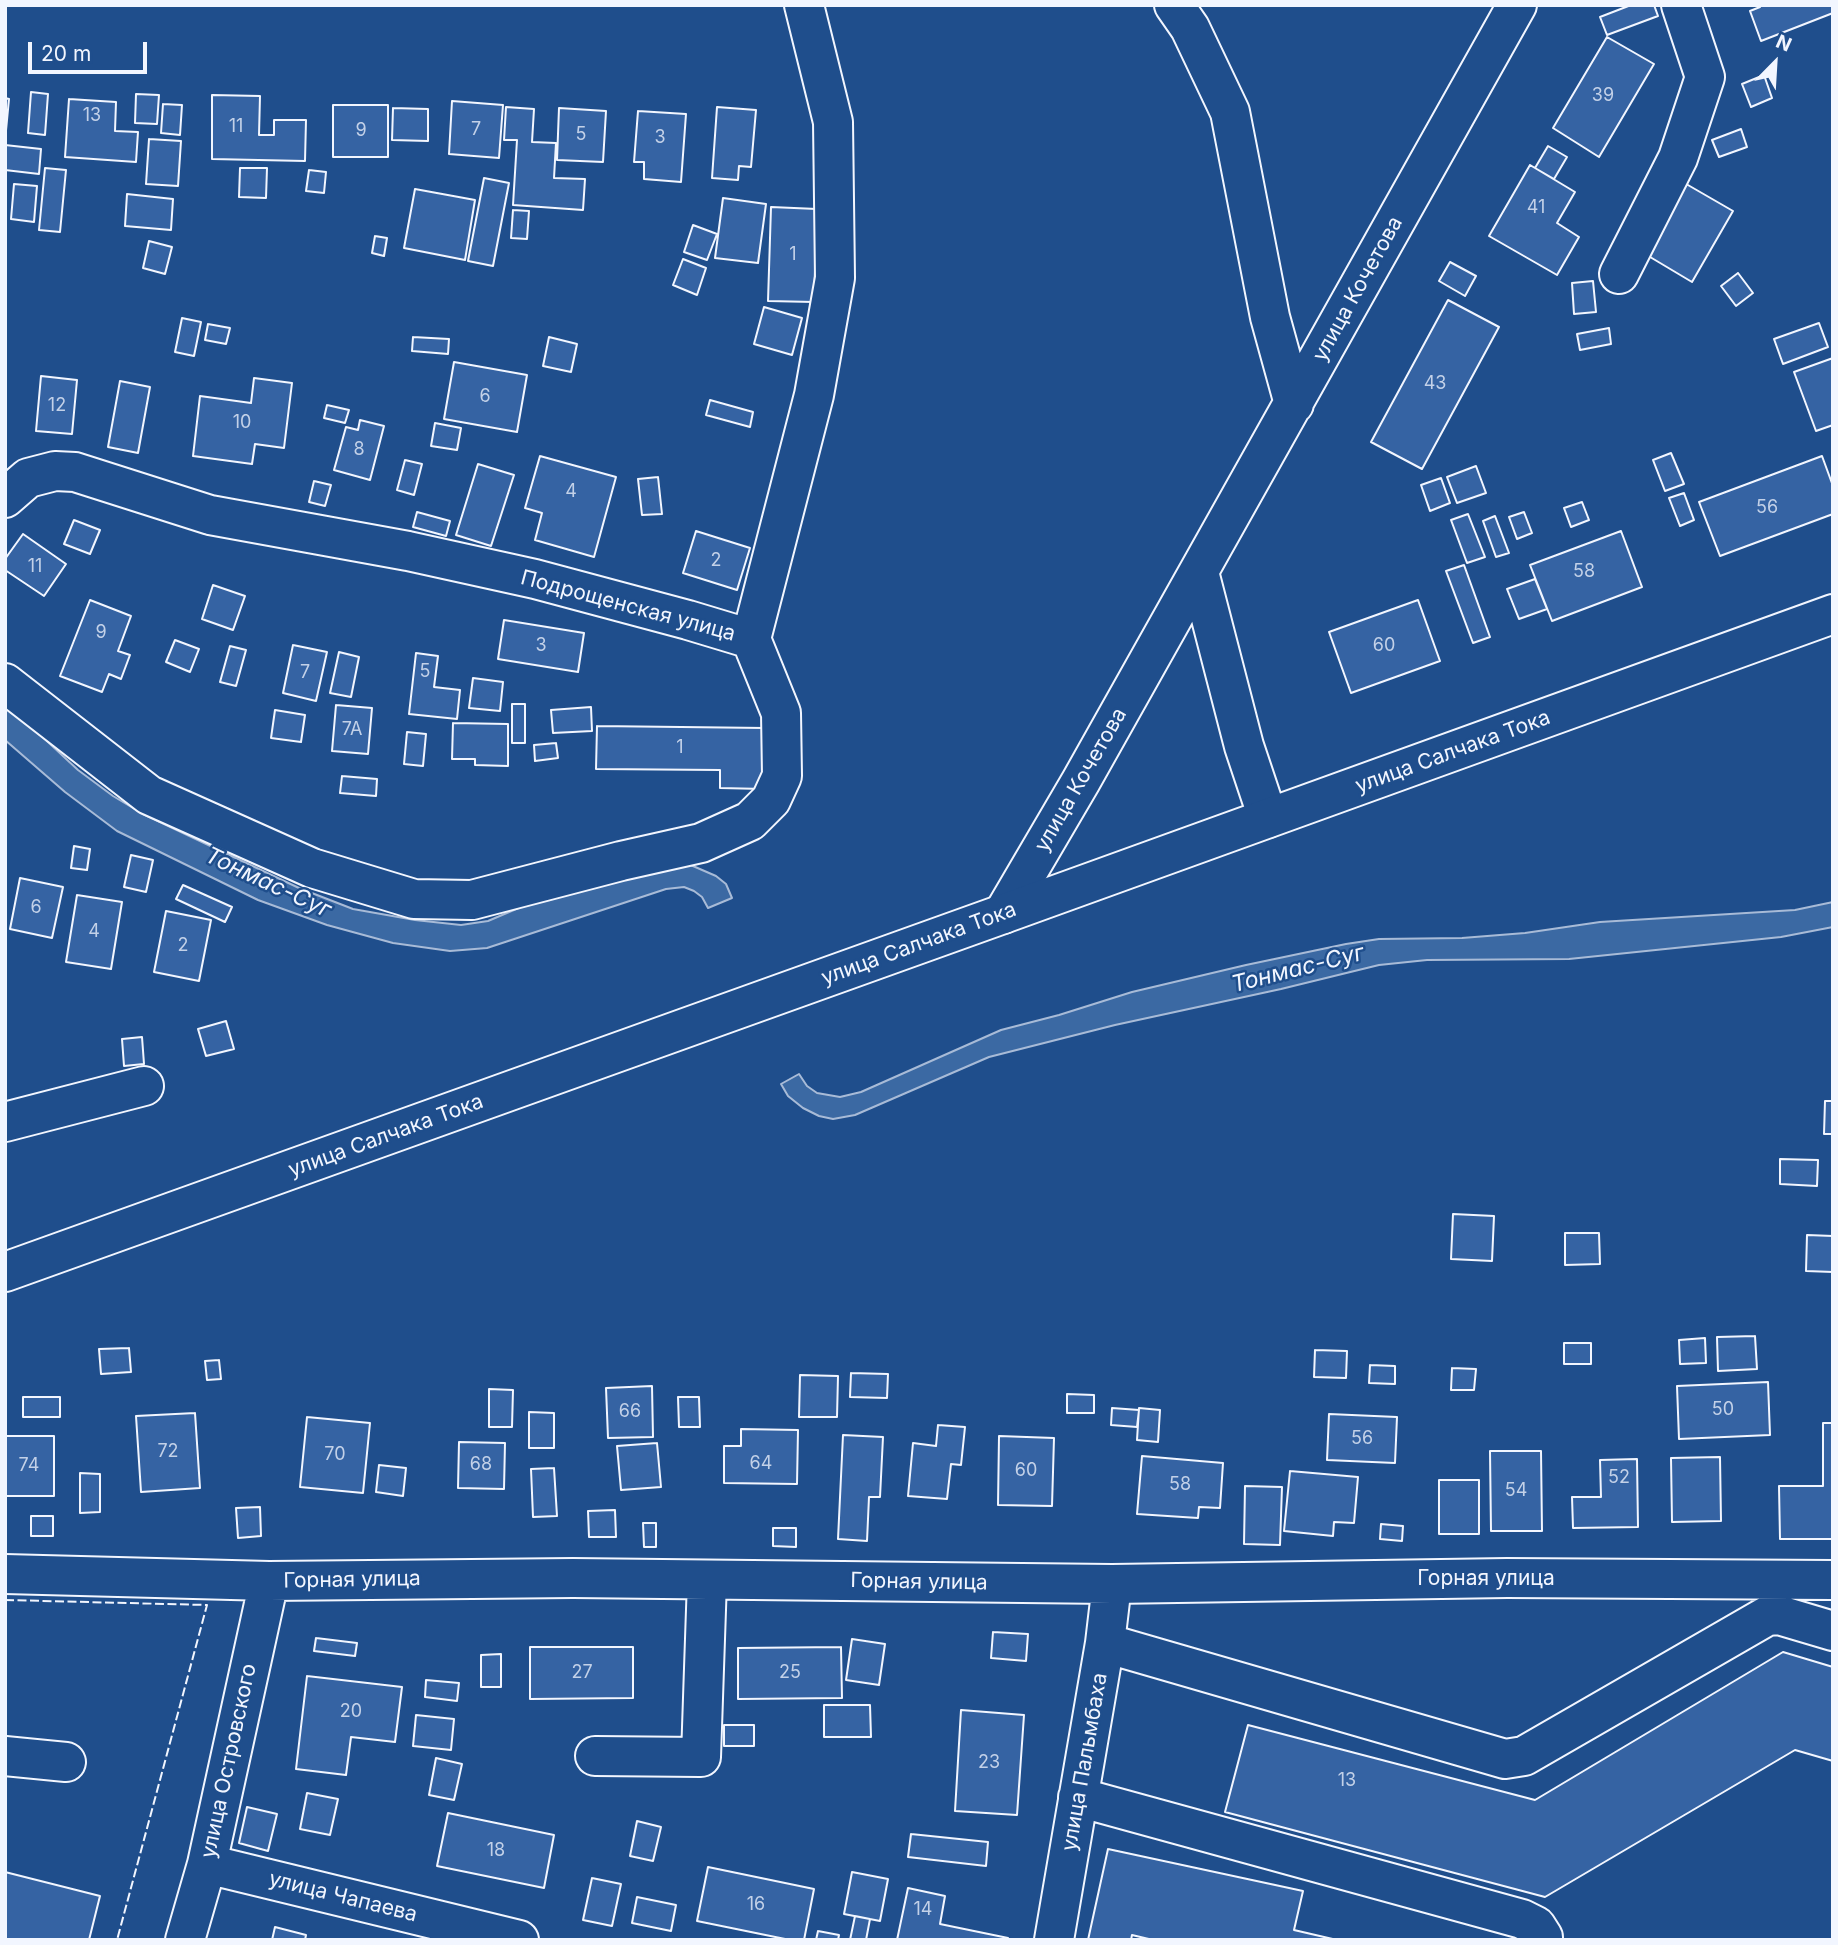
<!DOCTYPE html>
<html>
<head>
<meta charset="utf-8">
<style>
	body { margin:0 }
	#map { position:relative; width:1838px; height:1945px; overflow:hidden; background:#1f4e8c; font-family:Inter,sans-serif }
	canvas { display:block }
	.frame { position:absolute; inset:0; border:7px solid #f2f6ff; pointer-events:none }
	.north { position:absolute; left:1740px; top:28px; width:70px; height:70px; -webkit-text-stroke:5px #1f4e8c; paint-order:stroke; rotate:24deg; font-size:19px; font-weight:700; line-height:28px; text-align:center; color:#f2f6ff }
	.north::after { content:''; display:block; margin:auto; width:24px; height:32px; background:#f2f6ff; clip-path:polygon(50% 0,100% 100%,50% 72%,0 100%) }
	.scale { position:absolute; left:28px; top:42px; width:119px; height:32px; box-sizing:border-box; border:4px solid #f2f6ff; border-top:0; padding-left:9px; font-size:21px; line-height:24px; white-space:nowrap; color:#f2f6ff; -webkit-text-stroke:5px #1f4e8c; paint-order:stroke }
</style>
</head>
<body>
<div id="map">
<canvas width="1838" height="1945"></canvas>
<div class="frame"></div>
<div class="north">N</div>
<div class="scale">20 m</div>
</div>
<script>
const context = document.querySelector('canvas').getContext('2d');
context.lineJoin = 'round';
function fill(path, color) { context.fillStyle = color; context.fill(path, 'evenodd'); }
const shape = rows => new Path2D(rows.map(r => 'M' + r).join(''));
function stroke(path, color, width, dash) { context.strokeStyle = color; context.lineWidth = width; context.lineCap = dash ? 'butt' : 'round'; context.setLineDash(dash || []); context.stroke(path); }
function drawText(font, color, halo, rows, align = 'center') {
  context.font = font + ' Inter,sans-serif'; context.lineWidth = 5; context.setLineDash([]); context.textBaseline = 'middle'; context.strokeStyle = halo; context.fillStyle = color; for (const [text, x, y, turn = 0] of rows) {
    context.save(); context.translate(x, y); context.rotate((+turn || 0) * Math.PI / 180); context.textAlign = isNaN(turn) ? turn : align; if (halo) context.strokeText(text, 0, 0); context.fillText(text, 0, 0); context.restore();
  }
}
const water = shape([
	[5,702,78,770,113,796,143,814,299,888,353,909,415,920,461,925,488,921,528,904,686,863,716,876,726,884,732,898,708,908,702,897,694,891,684,887,666,889,487,948,450,951,393,943,327,925,258,900,117,831,65,792,5,740,5,702],
	[1833,902,1833,927,1781,937,1569,959,1427,960,1379,965,1281,989,1115,1025,989,1057,855,1115,833,1119,819,1116,803,1108,788,1096,781,1084,799,1074,807,1086,817,1093,840,1097,861,1092,1001,1030,1059,1015,1132,992,1246,965,1346,944,1379,939,1462,938,1525,933,1600,922,1795,910,1833,902]
]);
fill(water, '#3b69a3');
stroke(water, '#a8bbd7', 2);
const building = shape([
	[1631,5,1654,5,1658,16,1607,35,1600,17,1631,5],
	[1759,5,1833,5,1833,13,1761,41,1750,11,1760,7,1759,5],
	[1607,37,1654,64,1599,157,1553,128,1607,37],
	[1764,75,1772,98,1751,107,1742,84,1764,75],
	[31,92,48,94,45,135,28,133,31,92],
	[136,94,159,95,157,124,135,123,136,94],
	[212,95,260,96,259,135,274,135,274,120,306,120,305,161,212,159,212,95],
	[5,98,9,99,5,141,5,98],
	[69,99,116,102,115,131,138,132,136,162,65,157,69,99],
	[452,101,503,105,499,158,449,154,452,101],
	[163,104,182,105,180,135,161,133,163,104],
	[333,105,388,105,388,157,333,157,333,105],
	[506,107,534,109,532,142,556,143,554,178,585,179,583,210,513,205,517,140,504,140,506,107],
	[717,107,756,110,751,167,739,166,738,180,712,178,717,107],
	[393,108,428,109,428,141,392,140,393,108],
	[559,108,606,111,603,162,557,160,559,108],
	[638,111,686,114,681,182,644,179,644,162,634,162,638,111],
	[1741,129,1747,147,1719,157,1712,140,1741,129],
	[149,139,181,141,178,186,146,184,149,139],
	[5,145,41,149,39,174,5,170,5,145],
	[1548,146,1567,157,1554,179,1535,168,1548,146],
	[1530,165,1575,192,1557,223,1579,237,1557,275,1489,236,1530,165],
	[45,168,66,170,60,232,39,230,45,168],
	[240,168,267,168,266,198,239,197,240,168],
	[309,170,326,172,324,193,306,191,309,170],
	[484,178,509,183,493,266,468,261,484,178],
	[1681,181,1733,211,1692,282,1640,251,1681,181],
	[14,184,37,186,34,222,11,219,14,184],
	[415,189,475,200,465,260,404,248,415,189],
	[127,194,173,199,171,230,125,226,127,194],
	[723,198,766,204,758,263,715,258,723,198],
	[771,207,817,209,814,302,768,301,771,207],
	[513,210,529,211,527,239,511,238,513,210],
	[693,225,717,234,707,260,684,252,693,225],
	[375,236,387,238,384,256,372,253,375,236],
	[149,241,172,247,165,274,143,268,149,241],
	[683,259,706,268,697,295,673,285,683,259],
	[1450,262,1476,276,1465,296,1439,281,1450,262],
	[1738,273,1753,293,1736,306,1721,286,1738,273],
	[1593,281,1596,312,1574,314,1572,283,1593,281],
	[1448,300,1499,327,1422,469,1371,442,1448,300],
	[764,307,802,318,792,355,754,344,764,307],
	[182,318,201,322,194,356,175,352,182,318],
	[1819,323,1828,347,1783,364,1774,339,1819,323],
	[208,324,230,328,226,344,205,340,208,324],
	[1609,328,1611,344,1580,350,1577,334,1609,328],
	[413,337,449,339,448,354,412,351,413,337],
	[549,337,577,344,571,372,543,366,549,337],
	[1833,358,1833,425,1816,431,1794,372,1833,358],
	[454,362,527,375,517,432,444,419,454,362],
	[41,376,77,380,72,434,36,431,41,376],
	[254,378,292,383,284,448,255,444,252,464,193,456,200,396,251,403,254,378],
	[120,381,150,387,138,453,108,447,120,381],
	[710,400,753,412,750,427,706,415,710,400],
	[327,405,349,410,345,423,324,418,327,405],
	[360,420,384,426,370,480,334,470,346,427,358,430,360,420],
	[435,423,461,428,457,450,431,446,435,423],
	[1671,453,1684,484,1665,491,1653,460,1671,453],
	[540,456,616,477,594,557,535,540,542,513,525,508,540,456],
	[1822,456,1833,486,1833,514,1720,556,1699,502,1822,456],
	[405,460,422,464,414,495,397,490,405,460],
	[478,464,514,475,491,546,456,535,478,464],
	[1476,466,1486,493,1457,503,1447,477,1476,466],
	[658,477,662,514,642,515,638,479,658,477],
	[1441,478,1450,503,1430,511,1421,485,1441,478],
	[314,481,331,485,325,506,309,502,314,481],
	[1684,493,1694,520,1680,526,1669,498,1684,493],
	[1582,502,1589,520,1571,527,1564,508,1582,502],
	[417,512,450,521,446,536,413,527,417,512],
	[1524,512,1532,533,1517,539,1509,517,1524,512],
	[1468,514,1485,557,1467,563,1451,520,1468,514],
	[1495,516,1509,553,1496,557,1483,521,1495,516],
	[74,520,100,530,90,554,64,544,74,520],
	[696,531,750,548,737,590,683,573,696,531],
	[1621,531,1642,587,1552,621,1530,565,1621,531],
	[23,534,66,564,44,596,5,570,5,559,23,534],
	[1464,565,1490,637,1473,643,1446,571,1464,565],
	[1535,579,1547,609,1519,619,1507,589,1535,579],
	[213,585,245,596,233,630,202,619,213,585],
	[90,600,131,616,118,651,130,655,121,679,109,674,102,692,60,676,90,600],
	[1418,600,1440,661,1351,693,1329,632,1418,600],
	[504,620,584,633,578,672,498,659,504,620],
	[175,640,199,649,190,672,166,662,175,640],
	[293,645,327,652,316,701,283,693,293,645],
	[230,646,246,650,236,686,220,682,230,646],
	[339,652,359,657,351,697,330,693,339,652],
	[416,653,438,656,434,687,460,690,457,719,409,714,416,653],
	[473,678,503,682,500,711,469,708,473,678],
	[512,704,525,704,525,743,512,743,512,704],
	[336,705,372,708,368,754,332,751,336,705],
	[591,707,592,731,553,733,551,710,591,707],
	[275,710,305,715,301,742,271,738,275,710],
	[453,723,508,724,508,766,475,765,475,759,452,759,453,723],
	[597,726,765,728,764,789,720,788,720,770,596,769,597,726],
	[407,732,426,734,423,766,404,764,407,732],
	[556,743,558,758,535,761,534,745,556,743],
	[342,776,377,779,376,796,340,793,342,776],
	[74,846,90,849,87,870,71,868,74,846],
	[131,855,153,860,146,892,124,887,131,855],
	[20,878,63,887,52,938,10,929,20,878],
	[183,885,232,907,225,922,176,899,183,885],
	[77,895,122,902,111,969,66,962,77,895],
	[166,911,211,920,199,981,154,972,166,911],
	[226,1021,234,1049,206,1056,198,1029,226,1021],
	[142,1037,144,1064,124,1066,122,1039,142,1037],
	[1825,1101,1833,1101,1833,1134,1824,1134,1825,1101],
	[1780,1159,1818,1160,1817,1186,1780,1184,1780,1159],
	[1453,1214,1494,1216,1492,1261,1451,1259,1453,1214],
	[1565,1233,1599,1233,1600,1264,1565,1265,1565,1233],
	[1807,1235,1833,1236,1833,1272,1806,1271,1807,1235],
	[1755,1336,1757,1369,1718,1371,1717,1337,1755,1336],
	[1705,1338,1706,1363,1680,1364,1679,1340,1705,1338],
	[1564,1343,1591,1343,1591,1364,1564,1364,1564,1343],
	[129,1348,131,1372,101,1374,99,1349,129,1348],
	[1315,1350,1347,1351,1346,1378,1314,1377,1315,1350],
	[219,1360,221,1379,207,1380,205,1361,219,1360],
	[1370,1365,1395,1366,1395,1384,1369,1383,1370,1365],
	[1452,1368,1476,1369,1474,1390,1451,1390,1452,1368],
	[851,1373,888,1374,887,1398,850,1397,851,1373],
	[800,1375,838,1376,837,1417,799,1417,800,1375],
	[1768,1382,1770,1435,1679,1439,1677,1386,1768,1382],
	[652,1386,653,1437,608,1438,606,1388,652,1386],
	[489,1389,513,1390,512,1427,489,1427,489,1389],
	[1067,1394,1094,1395,1094,1413,1067,1413,1067,1394],
	[23,1397,60,1397,60,1417,23,1417,23,1397],
	[678,1397,699,1397,700,1427,679,1427,678,1397],
	[1112,1408,1139,1410,1137,1427,1111,1425,1112,1408],
	[1139,1408,1160,1410,1158,1442,1137,1440,1139,1408],
	[529,1412,554,1413,554,1448,529,1448,529,1412],
	[195,1413,200,1488,141,1492,136,1416,195,1413],
	[1329,1414,1397,1417,1395,1463,1327,1460,1329,1414],
	[307,1417,370,1423,363,1493,300,1487,307,1417],
	[1823,1423,1833,1423,1833,1539,1780,1539,1779,1486,1823,1486,1823,1423],
	[938,1425,965,1427,961,1465,951,1464,947,1499,908,1496,913,1443,936,1446,938,1425],
	[741,1429,798,1430,797,1484,724,1483,724,1446,741,1446,741,1429],
	[843,1435,883,1437,880,1497,869,1497,867,1541,838,1539,843,1435],
	[5,1436,54,1436,54,1496,5,1496,5,1436],
	[999,1436,1054,1438,1052,1506,998,1505,999,1436],
	[459,1442,505,1443,504,1489,458,1488,459,1442],
	[657,1443,661,1487,621,1490,617,1446,657,1443],
	[1490,1451,1541,1451,1542,1531,1491,1531,1490,1451],
	[1142,1456,1223,1463,1220,1508,1199,1507,1198,1518,1137,1514,1142,1456],
	[1720,1457,1721,1521,1672,1522,1671,1458,1720,1457],
	[1637,1459,1638,1527,1573,1528,1572,1497,1601,1497,1600,1460,1637,1459],
	[379,1465,406,1468,403,1496,376,1492,379,1465],
	[554,1468,557,1516,533,1517,531,1469,554,1468],
	[1290,1471,1358,1477,1354,1523,1334,1522,1333,1536,1284,1531,1290,1471],
	[80,1473,100,1474,100,1512,80,1513,80,1473],
	[1439,1480,1479,1480,1479,1534,1439,1534,1439,1480],
	[1245,1486,1282,1487,1280,1545,1244,1544,1245,1486],
	[260,1507,261,1536,238,1538,236,1508,260,1507],
	[615,1510,616,1537,589,1537,588,1511,615,1510],
	[31,1516,53,1516,53,1536,31,1536,31,1516],
	[643,1523,656,1523,656,1547,644,1547,643,1523],
	[1381,1524,1403,1526,1402,1541,1380,1539,1381,1524],
	[773,1528,796,1528,796,1547,773,1546,773,1528],
	[993,1632,1028,1634,1026,1661,991,1658,993,1632],
	[316,1638,357,1643,355,1656,314,1651,316,1638],
	[852,1639,885,1644,879,1685,846,1680,852,1639],
	[530,1647,633,1647,633,1698,530,1699,530,1647],
	[841,1647,842,1698,738,1699,738,1648,841,1647],
	[1783,1652,1833,1667,1833,1761,1795,1750,1545,1897,1225,1812,1248,1725,1535,1800,1783,1652],
	[501,1654,501,1687,481,1687,481,1655,501,1654],
	[307,1676,402,1687,395,1742,351,1737,346,1775,296,1769,307,1676],
	[426,1680,459,1683,457,1701,425,1697,426,1680],
	[824,1705,870,1705,871,1737,824,1737,824,1705],
	[961,1710,1024,1715,1017,1815,955,1811,961,1710],
	[416,1715,454,1719,451,1750,413,1746,416,1715],
	[724,1725,754,1725,754,1746,724,1746,724,1725],
	[436,1758,462,1764,454,1800,429,1795,436,1758],
	[307,1793,338,1799,330,1835,300,1829,307,1793],
	[247,1807,277,1814,268,1851,239,1843,247,1807],
	[448,1813,554,1835,544,1888,437,1866,448,1813],
	[637,1821,661,1827,653,1861,630,1856,637,1821],
	[911,1834,988,1842,986,1866,908,1857,911,1834],
	[1108,1849,1303,1891,1294,1930,1337,1940,1153,1940,1132,1935,1131,1940,1088,1940,1108,1849],
	[708,1867,814,1889,804,1940,790,1940,697,1921,708,1867],
	[5,1872,100,1896,89,1940,5,1940,5,1872],
	[852,1872,888,1879,880,1921,844,1914,852,1872],
	[592,1878,621,1884,612,1926,583,1920,592,1878],
	[908,1888,945,1896,940,1924,1008,1938,1008,1940,897,1940,908,1888],
	[637,1897,676,1905,671,1931,632,1923,637,1897],
	[855,1916,870,1919,866,1940,850,1940,855,1916],
	[275,1927,306,1935,305,1940,272,1940,275,1927],
	[818,1931,839,1935,838,1940,816,1940,818,1931]
]);
fill(building, '#3563a3');
stroke(building, '#f2f6ff', 2);
const minor = shape([
	[1174,5,1190,28,1230,112,1270,317,1294,404],
	[1619,274,1678,158,1705,77,1681,5],
	[5,498,28,478,55,471,75,472,210,515,408,551,535,579,688,620,751,639,814,395,835,278,833,122,804,5],
	[1199,572,1244,746,1268,818],
	[5,683,149,795,312,868,414,899,472,900,621,861,701,843,750,821,771,800,782,776,781,713,751,639],
	[1003,914,1081,781,1517,5],
	[5,1122,144,1086],
	[5,1574,269,1581,573,1578,1112,1584,1507,1578,1833,1580],
	[1105,1643,1505,1759,1524,1756,1767,1616,1779,1615,1833,1631],
	[5,1756,66,1762],
	[595,1756,701,1757,707,1580],
	[1078,1797,1522,1919,1536,1926,1543,1937,1543,1940],
	[207,1864,519,1940],
	[185,1940,207,1864,269,1581],
	[1054,1940,1105,1643,1112,1584]
]);
const major = shape([
	[5,1272,1003,914,1833,614]
]);
stroke(minor, '#f2f6ff', 42);
stroke(major, '#f2f6ff', 42);
stroke(minor, '#1f4e8c', 38);
stroke(major, '#1f4e8c', 38);
stroke(shape([
	[5,1600,207,1605,117,1940]
]), '#f2f6ff', 2, [9, 3.5]);
drawText('18px', '#c3d1e8', null, [
	["39",1603,96],
	["13",92,116],
	["11",236,127],
	["7",476,130],
	["9",361,131],
	["5",581,135],
	["3",660,138],
	["41",1536,208],
	["1",793,255],
	["43",1435,384],
	["6",485,397],
	["12",57,406],
	["10",242,423],
	["8",359,450],
	["4",571,492],
	["56",1767,508],
	["2",716,561],
	["11",35,567],
	["58",1584,572],
	["9",101,633],
	["3",541,646],
	["60",1384,646],
	["5",425,672],
	["7",305,673],
	["7А",352,730],
	["1",680,748],
	["6",36,908],
	["4",94,932],
	["2",183,946],
	["50",1723,1410],
	["66",630,1412],
	["56",1362,1439],
	["72",168,1452],
	["70",335,1455],
	["64",761,1464],
	["68",481,1465],
	["74",29,1466],
	["60",1026,1471],
	["52",1619,1478],
	["58",1180,1485],
	["54",1516,1491],
	["27",582,1673],
	["25",790,1673],
	["20",351,1712],
	["23",989,1763],
	["13",1347,1781],
	["18",496,1851],
	["16",756,1905],
	["14",923,1910]
]);
drawText('21px', '#f2f6ff', '#1f4e8c', [
	["улица Кочетова",1358,289,-61],
	["Подрощенская улица",628,606,15],
	["улица Салчака Тока",1453,752,-20],
	["улица Кочетова",1081,780,-60],
	["улица Салчака Тока",919,944,-20],
	["улица Салчака Тока",386,1136,-20],
	["Горная улица",1486,1579],
	["Горная улица",352,1580,-1],
	["Горная улица",919,1582,1],
	["улица Островского",229,1761,-78],
	["улица Пальмбаха",1085,1762,-80],
	["улица Чапаева",343,1897,14]
]);
drawText('italic 23px', '#f2f6ff', '#1f4e8c', [
	["Тонмас-Суг",268,883,25],
	["Тонмас-Суг",1298,969,-14]
]);
</script>
</body>
</html>
